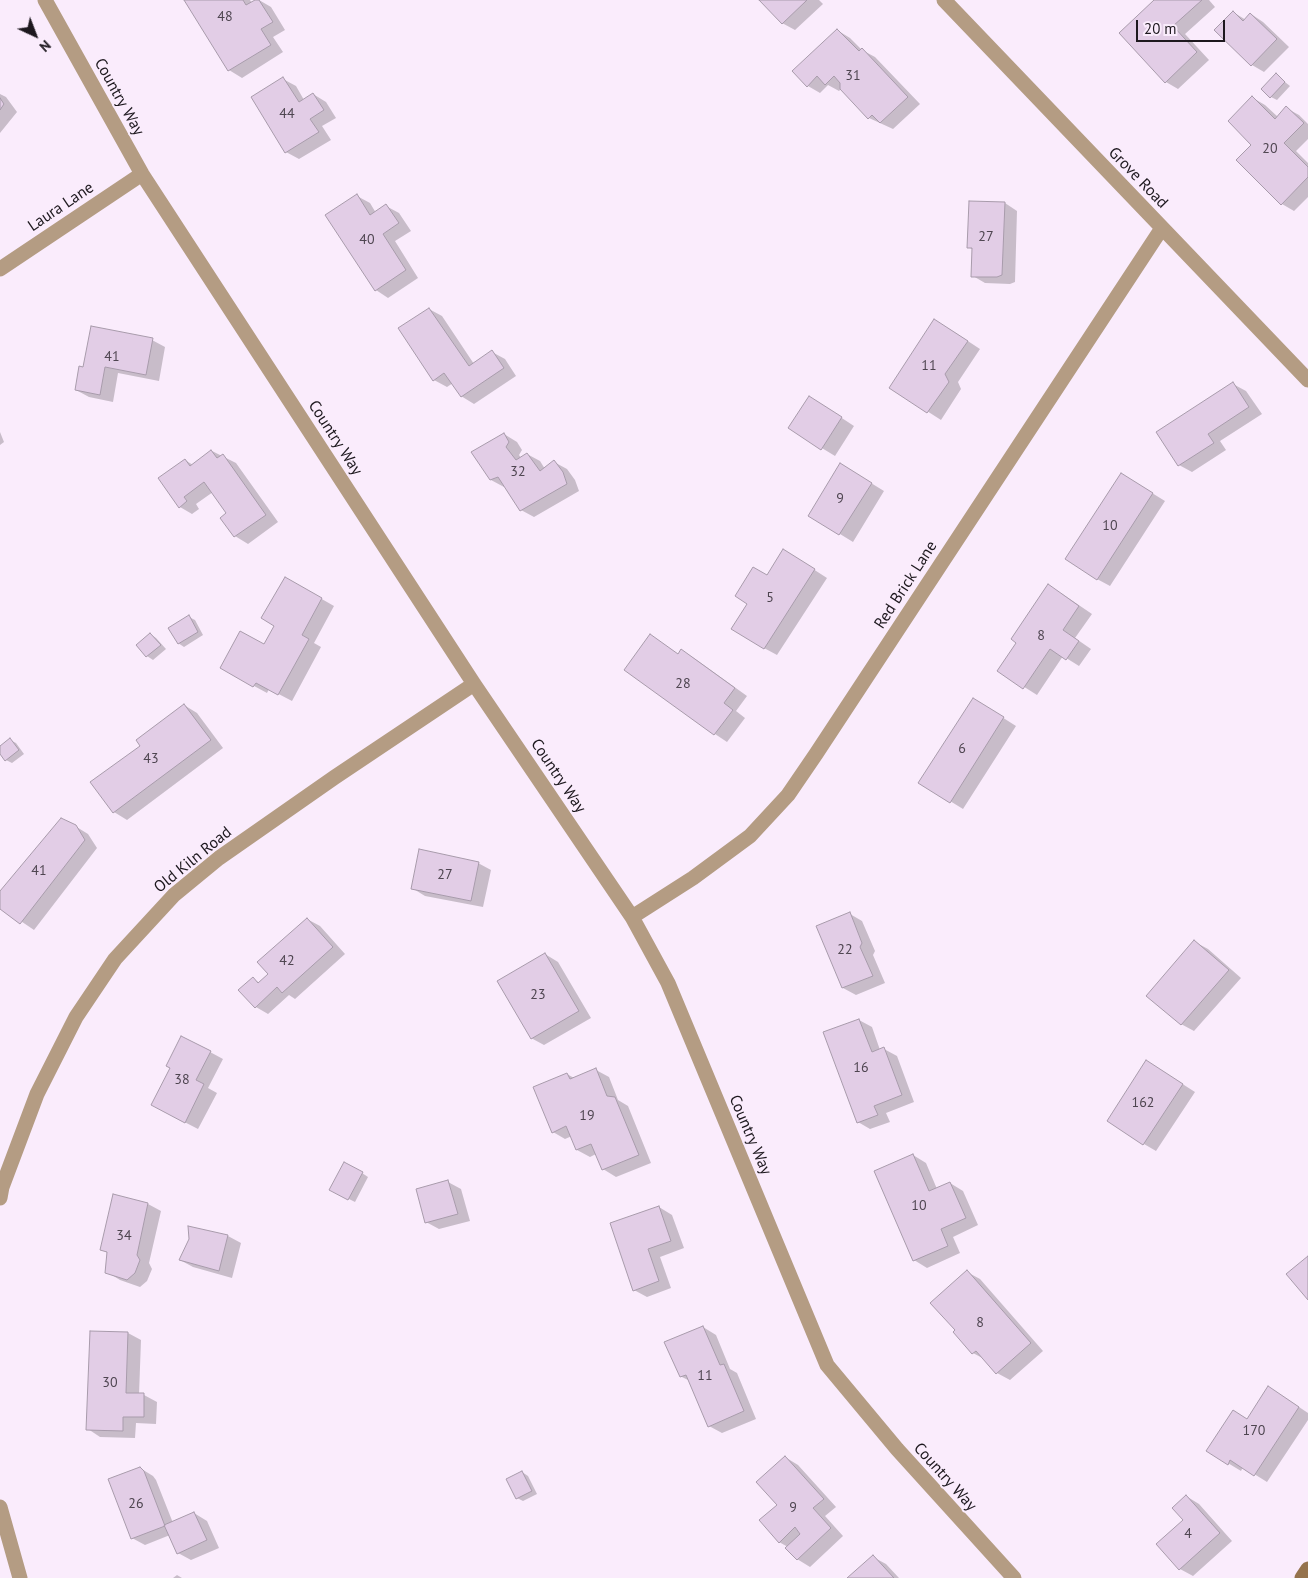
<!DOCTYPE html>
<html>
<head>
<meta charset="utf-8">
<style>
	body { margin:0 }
	#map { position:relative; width:1308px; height:1578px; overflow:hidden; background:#faecfc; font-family:"PT Sans",sans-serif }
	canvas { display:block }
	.north { position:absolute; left:10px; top:10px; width:50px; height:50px; -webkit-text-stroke:4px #faecfc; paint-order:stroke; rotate:137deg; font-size:14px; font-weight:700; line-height:20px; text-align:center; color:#1d181e }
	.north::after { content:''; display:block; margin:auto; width:18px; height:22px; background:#1d181e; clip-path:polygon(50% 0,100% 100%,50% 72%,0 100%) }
	.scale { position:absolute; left:1136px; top:20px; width:89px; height:22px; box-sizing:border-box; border:2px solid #1d181e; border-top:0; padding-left:6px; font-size:15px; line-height:18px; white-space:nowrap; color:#1d181e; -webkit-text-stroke:4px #faecfc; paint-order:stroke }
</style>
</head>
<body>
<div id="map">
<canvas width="1308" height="1578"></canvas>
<div class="north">N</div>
<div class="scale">20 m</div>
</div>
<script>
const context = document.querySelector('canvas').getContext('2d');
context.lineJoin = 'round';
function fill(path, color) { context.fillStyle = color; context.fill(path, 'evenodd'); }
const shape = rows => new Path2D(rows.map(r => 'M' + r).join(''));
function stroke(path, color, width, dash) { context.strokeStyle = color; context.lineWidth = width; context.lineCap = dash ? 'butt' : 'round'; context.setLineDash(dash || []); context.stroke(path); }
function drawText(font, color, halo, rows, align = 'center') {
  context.font = font + ' "PT Sans",sans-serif'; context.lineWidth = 4; context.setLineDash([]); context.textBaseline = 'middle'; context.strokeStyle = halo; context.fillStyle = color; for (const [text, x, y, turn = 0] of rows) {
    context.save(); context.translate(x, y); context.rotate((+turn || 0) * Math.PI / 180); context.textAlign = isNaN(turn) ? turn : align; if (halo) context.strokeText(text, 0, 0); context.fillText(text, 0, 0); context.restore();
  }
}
fill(shape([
	[186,0,250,0,252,3,259,0,271,7,285,30,273,37,283,52,242,78,229,70],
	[761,0,819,0,823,4,795,30,782,23],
	[1156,0,1209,0,1215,7,1185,34,1209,60,1178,89,1166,82],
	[1233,12,1246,20,1251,14,1263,22,1289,47,1264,72,1252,65],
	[837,30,850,38,862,50,875,57,920,104,893,129,869,118,841,89,839,91,828,85,820,93,808,86],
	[1276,75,1290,86,1277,100,1271,97],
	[283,79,296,86,304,100,313,94,326,102,336,118,322,126,331,140,299,159,286,152],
	[0,94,6,97,17,112,0,133],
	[1253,98,1265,105,1278,117,1286,108,1299,115,1308,124,1308,139,1296,151,1308,163,1308,197,1294,211,1282,204,1253,145],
	[357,196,370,203,376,213,386,206,399,213,411,231,395,241,418,278,388,298,376,290],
	[1005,203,1017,211,1015,282,1010,284,985,283,973,276,974,250,968,247],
	[429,309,442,316,474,364,492,352,505,359,516,376,474,404,461,396,453,383,447,387,434,380],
	[948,328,980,349,958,382,961,389,941,420,891,388],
	[152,340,165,347,159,381,118,373,113,402,89,397,76,390,84,368],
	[1233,384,1246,391,1262,414,1220,441,1226,450,1192,472,1179,465],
	[822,405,854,426,835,456,789,428],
	[0,432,4,442,0,445],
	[504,434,517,442,522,450,519,455,521,458,527,454,540,461,545,469,554,462,567,469,575,480,579,491,534,517,521,510,506,486,504,487,491,480],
	[212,451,236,463,278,522,248,544,235,536,222,518,228,513,213,492,196,504,199,509,192,514,180,507,185,460,193,465],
	[853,472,884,491,853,542,809,515],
	[1134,482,1165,501,1110,586,1097,579],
	[796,558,827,578,777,655,764,648,768,576],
	[285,578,334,606,314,643,321,647,292,701,269,689,267,693,221,668,265,646,276,625],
	[1061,593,1092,614,1075,638,1091,649,1079,666,1063,656,1037,695,999,671],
	[189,617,195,620,203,635,184,647,178,643],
	[150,634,156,638,166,649,153,660,147,656,138,645],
	[650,636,679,655,682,651,694,658,747,696,736,711,745,718,727,742,715,734,626,670],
	[184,705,197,713,223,748,127,820,114,812,92,783,142,746],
	[986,707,1016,726,963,809,950,801],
	[10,740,16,743,24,754,12,763,6,760,0,752,0,747],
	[75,826,88,834,97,848,34,930,0,907,0,893],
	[478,863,491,870,483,907,425,896,412,888],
	[850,914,862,921,875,951,873,955,885,983,856,995,843,988],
	[307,919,320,926,345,954,295,999,289,995,268,1014,256,1007,253,979,260,983,270,974],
	[1195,942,1208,949,1241,978,1194,1031,1181,1024],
	[545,954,558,962,591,1018,544,1045,531,1038],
	[859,1020,872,1027,880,1050,884,1049,897,1056,914,1102,886,1113,890,1122,870,1129,858,1122],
	[210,1052,223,1059,208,1088,217,1093,198,1129,165,1112,171,1067],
	[1159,1069,1195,1092,1156,1151,1144,1144],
	[596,1070,609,1077,618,1100,628,1106,651,1163,616,1177,603,1169,596,1154,590,1157,577,1150,572,1136,565,1139,553,1132,567,1074,574,1078],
	[913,1155,926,1163,937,1189,950,1183,963,1191,978,1225,953,1237,960,1253,927,1268,914,1260],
	[362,1173,368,1177,355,1202,337,1193],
	[448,1182,461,1189,470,1221,439,1229,426,1222],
	[148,1204,161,1211,149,1263,152,1269,147,1281,140,1287,120,1280,107,1272,108,1253,102,1250],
	[659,1207,672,1215,684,1248,660,1257,671,1288,647,1297,634,1290],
	[189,1227,228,1236,241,1243,232,1278,193,1267,180,1260,190,1239],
	[967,1272,980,1279,1043,1351,1010,1380,997,1373,986,1360,973,1353],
	[703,1327,716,1335,730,1369,737,1373,756,1419,722,1433,709,1426,690,1381,680,1376],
	[128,1333,141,1340,139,1395,144,1395,157,1402,156,1424,136,1423,135,1438,100,1437,88,1429],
	[1281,1395,1308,1413,1308,1420,1267,1482,1243,1467,1241,1471,1208,1451],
	[785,1457,798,1465,836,1507,825,1516,843,1536,810,1567,797,1559,788,1547,779,1542,778,1505],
	[140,1468,153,1476,156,1480,173,1523,194,1513,207,1521,219,1548,191,1560,178,1553,170,1535,145,1545,132,1538],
	[522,1472,528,1476,537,1494,523,1501,517,1498],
	[1186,1496,1199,1504,1232,1541,1193,1576,1180,1569],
	[873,1557,886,1564,899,1578,849,1578],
	[177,1575,182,1578,173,1578]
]), '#0003');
const building = shape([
	[184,0,243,0,246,5,255,0,259,0,273,22,261,29,271,45,228,71,184,0],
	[759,0,807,0,782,24,759,0],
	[1154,0,1202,0,1173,26,1197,52,1165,83,1119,33,1154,0],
	[1233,11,1243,21,1250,13,1277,39,1251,66,1214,30,1233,11],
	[837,29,859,51,862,48,908,97,880,123,872,115,868,119,840,89,840,83,834,76,825,85,817,76,807,87,792,71,837,29],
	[1276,73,1285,82,1270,98,1261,89,1276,73],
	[283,77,299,102,313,93,324,110,310,119,319,132,285,153,251,97,283,77],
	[1252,96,1275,119,1286,106,1304,123,1284,143,1308,167,1308,177,1281,205,1236,160,1251,145,1228,121,1252,96],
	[0,98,4,104,0,110,0,98],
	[357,194,370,215,386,204,399,223,383,234,406,270,375,291,325,215,357,194],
	[969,201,1005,202,1002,275,997,277,971,277,972,248,967,248,969,201],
	[429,308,469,366,492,350,504,368,461,397,444,373,433,381,398,328,429,308],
	[934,319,968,341,945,374,949,382,927,413,889,388,934,319],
	[91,326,153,338,146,375,105,367,100,395,75,390,79,366,83,367,91,326],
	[1233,382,1249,407,1208,434,1214,443,1178,466,1156,432,1233,382],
	[809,396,842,417,821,450,788,428,809,396],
	[504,433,509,442,506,447,516,460,527,453,540,471,554,460,563,472,567,484,520,511,498,477,490,480,471,452,504,433],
	[211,450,217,458,223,454,266,515,234,537,220,518,226,513,204,482,184,497,187,501,179,508,158,478,185,459,190,466,211,450],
	[840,463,872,483,839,535,808,516,840,463],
	[1121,473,1153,493,1097,580,1065,559,1121,473],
	[783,549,815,569,764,649,731,629,747,604,735,596,753,567,767,575,783,549],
	[285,577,322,598,302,635,309,639,278,695,256,683,253,687,220,668,240,631,264,644,274,626,261,618,285,577],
	[1048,584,1079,606,1063,630,1079,641,1066,660,1050,649,1023,689,997,671,1016,643,1011,639,1048,584],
	[189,615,198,632,178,644,168,628,189,615],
	[150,633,161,645,146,657,136,645,150,633],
	[650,634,678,654,681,649,735,688,724,703,733,710,714,735,624,670,650,634],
	[973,698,1004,717,950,803,918,783,973,698],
	[184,704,211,740,113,813,90,782,140,746,136,740,184,704],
	[10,738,19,750,5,761,0,754,0,746,10,738],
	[61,818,76,825,85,840,20,924,0,909,0,891,61,818],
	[419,849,479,862,471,901,411,889,419,849],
	[850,912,862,943,860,947,873,976,842,988,816,926,850,912],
	[307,918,333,947,282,993,277,987,255,1008,238,990,253,977,258,983,268,974,257,962,307,918],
	[1194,940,1229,970,1181,1025,1146,996,1194,940],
	[545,953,579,1011,531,1039,497,981,545,953],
	[859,1019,872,1052,884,1047,902,1095,874,1106,878,1115,857,1123,823,1032,859,1019],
	[181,1036,211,1051,196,1080,204,1084,185,1123,151,1105,170,1068,166,1066,181,1036],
	[1146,1060,1183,1084,1143,1145,1107,1121,1146,1060],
	[596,1068,607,1096,615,1097,639,1155,602,1170,591,1144,576,1150,566,1126,552,1133,533,1087,567,1073,570,1079,596,1068],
	[913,1154,929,1191,950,1182,966,1218,941,1229,948,1246,913,1261,874,1171,913,1154],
	[344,1162,363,1172,348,1200,329,1190,344,1162],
	[448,1180,458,1214,425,1223,416,1189,448,1180],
	[113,1194,148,1203,137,1255,140,1260,135,1273,127,1280,105,1273,107,1252,100,1250,113,1194],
	[659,1206,671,1241,648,1249,659,1281,633,1291,610,1223,659,1206],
	[188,1226,228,1235,219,1271,179,1260,189,1239,188,1226],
	[1308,1256,1308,1300,1286,1274,1308,1256],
	[967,1270,1031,1343,996,1374,976,1351,972,1354,953,1332,955,1330,930,1303,967,1270],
	[703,1326,720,1365,724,1364,744,1411,708,1427,686,1375,680,1377,664,1342,703,1326],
	[90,1331,128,1332,126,1393,144,1393,144,1417,123,1417,123,1431,86,1430,90,1331],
	[1268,1386,1299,1407,1254,1476,1230,1460,1228,1465,1206,1451,1233,1410,1247,1419,1268,1386],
	[785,1456,824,1499,813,1508,831,1528,797,1560,785,1548,800,1534,795,1527,779,1543,759,1520,777,1505,756,1482,785,1456],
	[140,1467,144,1471,165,1526,131,1539,108,1479,140,1467],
	[522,1471,532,1491,516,1499,506,1479,522,1471],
	[1186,1495,1220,1533,1179,1570,1156,1544,1183,1520,1172,1508,1186,1495],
	[194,1512,207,1540,177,1554,164,1525,194,1512],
	[873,1555,894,1578,847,1578,873,1555]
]);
fill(building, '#e2cde6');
stroke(building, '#a89bab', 1);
stroke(shape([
	[45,0,142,174,474,684,632,917,668,983,827,1365,897,1449,1014,1578],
	[944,0,1308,380],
	[0,269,142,174],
	[632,917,693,878,750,836,788,795,816,754,1162,228],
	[0,1198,2,1187,37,1094,76,1017,115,959,174,895,219,858,335,777,474,684],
	[0,1507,20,1578]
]), '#b49c83', 15);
stroke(shape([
	[1302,1578,1308,1569]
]), '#95734d', 15);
drawText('14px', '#4e4550', null, [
	["48",225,17],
	["31",853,76],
	["44",287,114],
	["20",1270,149],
	["27",986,237],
	["40",367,240],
	["41",112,357],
	["11",929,366],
	["32",518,472],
	["9",840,499],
	["10",1110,526],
	["5",770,598],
	["8",1041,636],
	["28",683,684],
	["6",962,749],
	["43",151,759],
	["41",39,871],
	["27",445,875],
	["22",845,950],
	["42",287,961],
	["23",538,995],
	["16",861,1068],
	["38",182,1080],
	["162",1143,1103],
	["19",587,1116],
	["10",919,1206],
	["34",124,1236],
	["8",980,1323],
	["11",705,1376],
	["30",110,1383],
	["170",1254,1431],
	["26",136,1504],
	["9",793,1508],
	["4",1188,1534]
]);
drawText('16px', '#1d181e', '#faecfc', [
	["Country Way",119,97,61],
	["Grove Road",1138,178,46],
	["Laura Lane",61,207,-34],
	["Country Way",335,438,57],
	["Red Brick Lane",906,585,-57],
	["Country Way",558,776,56],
	["Old Kiln Road",193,860,-39],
	["Country Way",750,1135,67],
	["Country Way",945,1477,48]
]);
</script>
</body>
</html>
